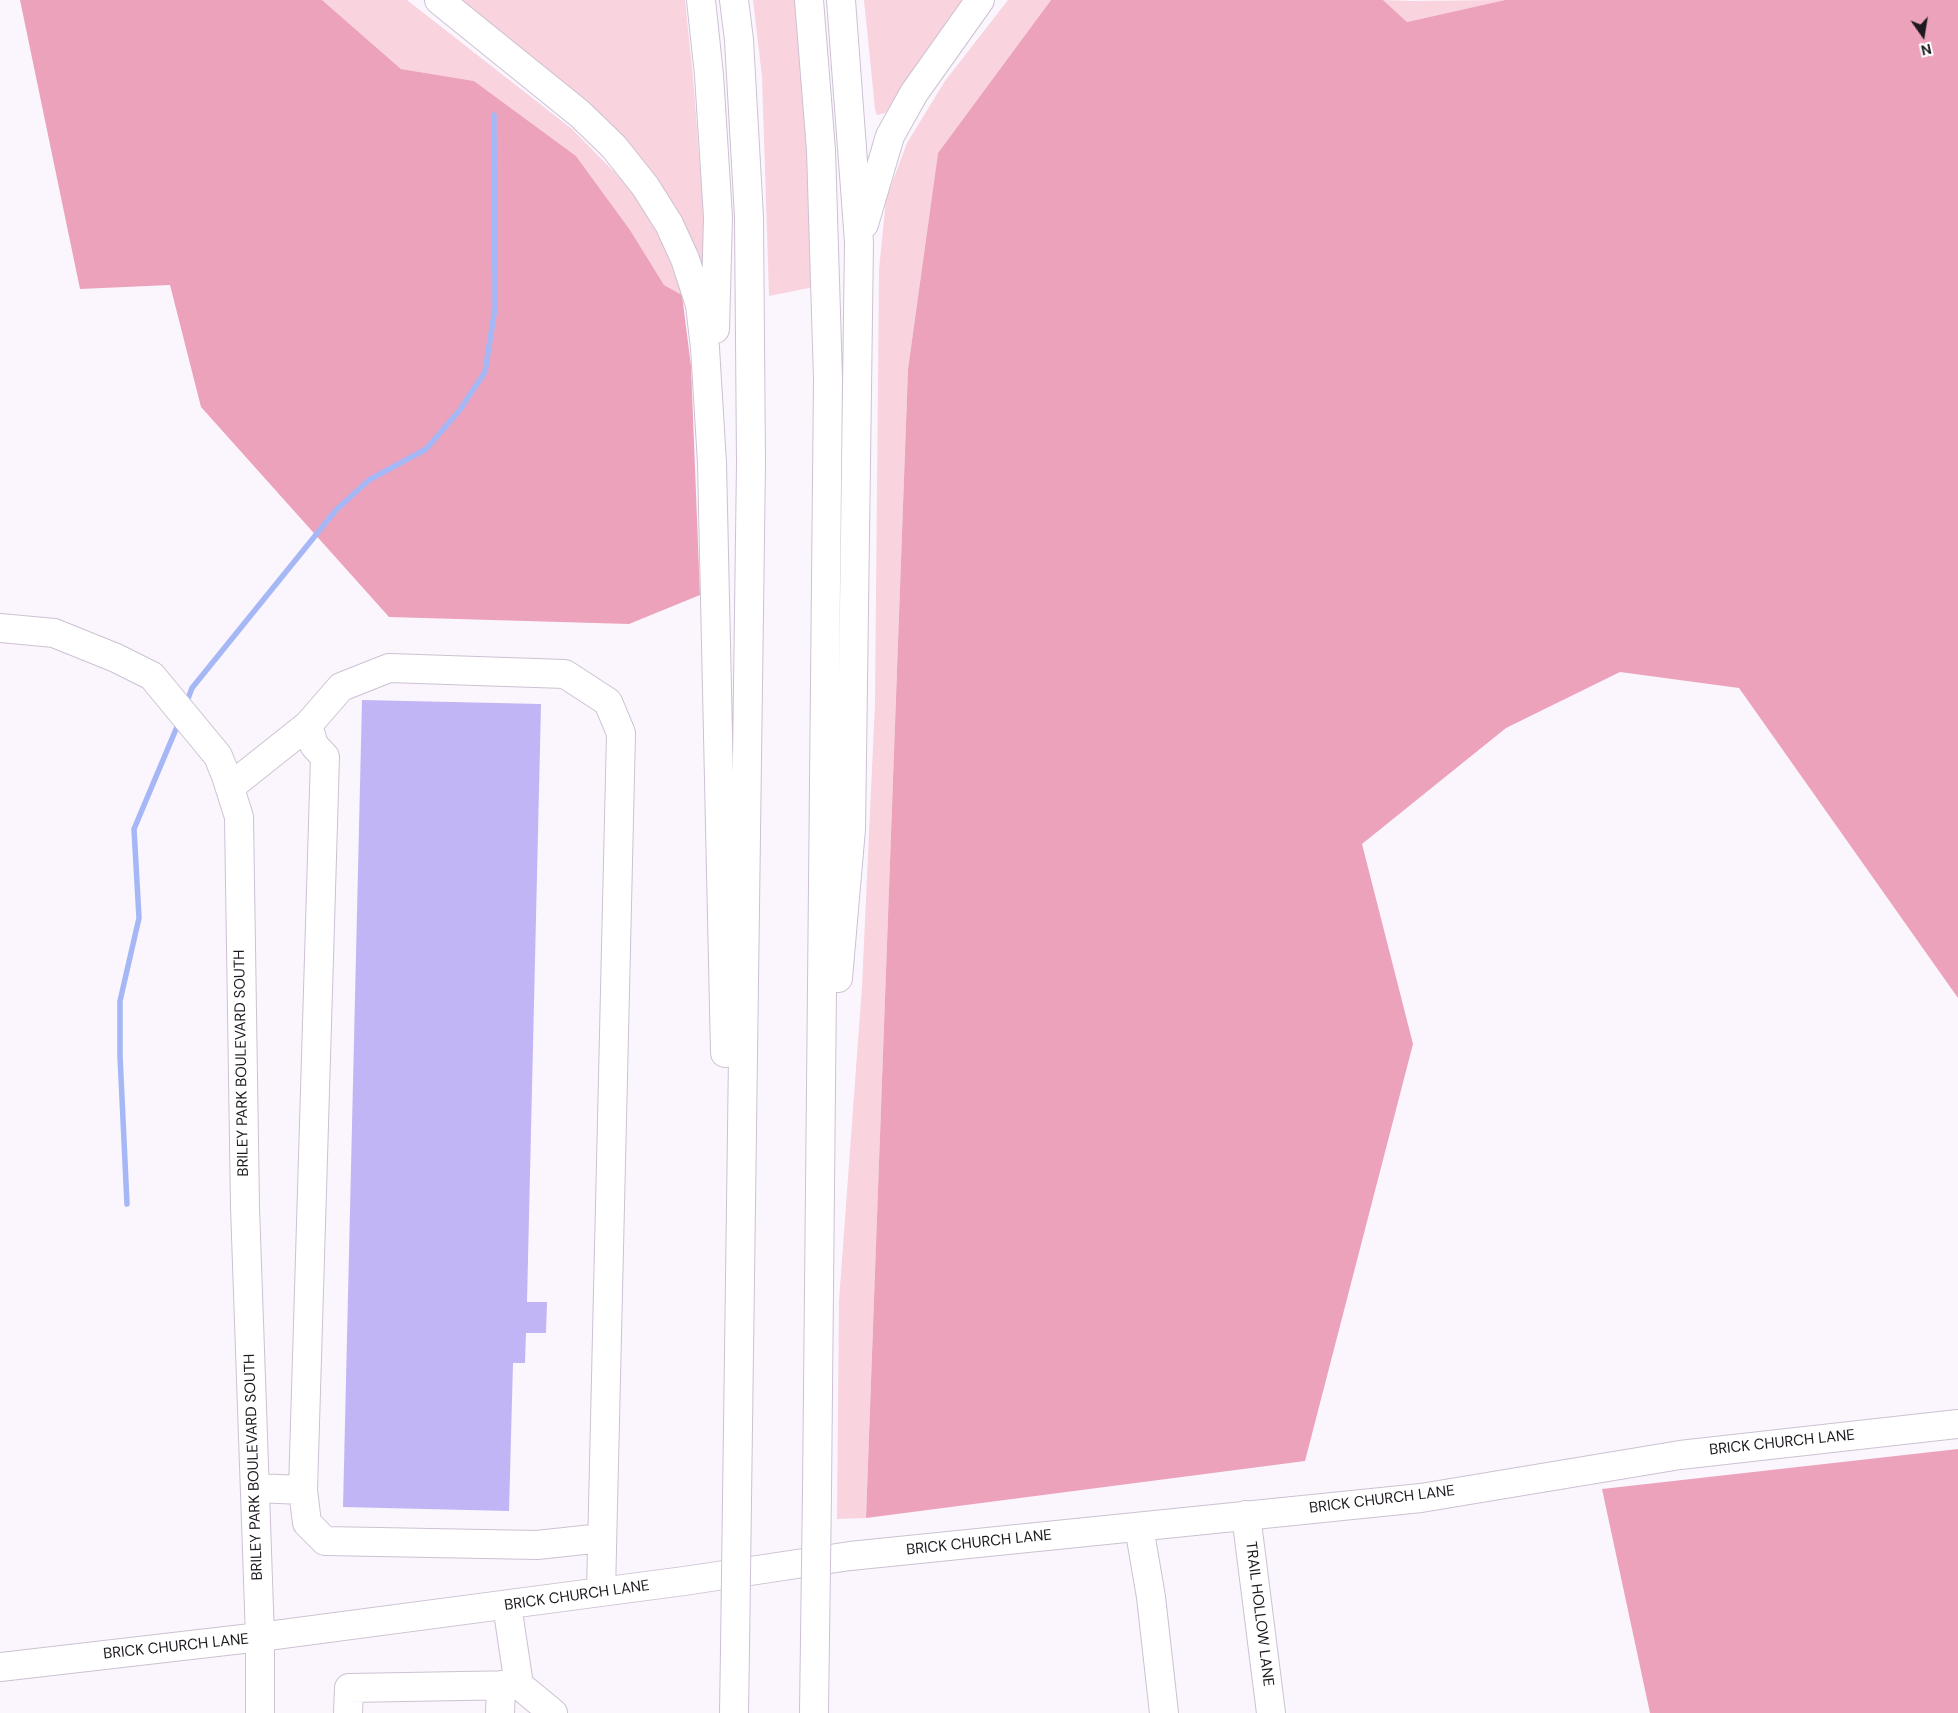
<!DOCTYPE html>
<html>
<head>
<meta charset="utf-8">
<style>
	body { margin:0 }
	#map { position:relative; width:1958px; height:1713px; overflow:hidden; background:#fbf6fe; font-family:"DM Sans",sans-serif }
	canvas { display:block }
	.north { position:absolute; left:1898px; top:10px; width:50px; height:50px; -webkit-text-stroke:4px #fff; paint-order:stroke; rotate:167deg; font-size:14px; font-weight:700; line-height:20px; text-align:center; color:#1d191f }
	.north::after { content:''; display:block; margin:auto; width:18px; height:22px; background:#1d191f; clip-path:polygon(50% 0,100% 100%,50% 72%,0 100%) }
</style>
</head>
<body>
<div id="map">
<canvas width="1958" height="1713"></canvas>
<div class="north">N</div>
</div>
<script>
const context = document.querySelector('canvas').getContext('2d');
context.lineJoin = 'round';
function fill(path, color) { context.fillStyle = color; context.fill(path, 'evenodd'); }
const shape = rows => new Path2D(rows.map(r => 'M' + r).join(''));
function stroke(path, color, width, dash) { context.strokeStyle = color; context.lineWidth = width; context.lineCap = dash ? 'butt' : 'round'; context.setLineDash(dash || []); context.stroke(path); }
function drawText(font, color, halo, rows, align = 'center') {
  context.font = font + ' "DM Sans",sans-serif'; context.lineWidth = 5; context.setLineDash([]); context.textBaseline = 'middle'; context.strokeStyle = halo; context.fillStyle = color; for (const [text, x, y, turn = 0] of rows) {
    context.save(); context.translate(x, y); context.rotate((+turn || 0) * Math.PI / 180); context.textAlign = isNaN(turn) ? turn : align; if (halo) context.strokeText(text, 0, 0); context.fillText(text, 0, 0); context.restore();
  }
}
fill(shape([
	[322,0,407,0,572,129,631,189,663,243,682,295,664,285,630,230,576,156,474,81,401,69],
	[453,0,685,0,693,77,704,220,706,281,683,228],
	[753,0,796,0,807,107,814,287,769,296,762,77],
	[864,0,967,0,885,113,877,115,875,109],
	[1008,0,1051,0,938,153,908,369,866,1518,837,1519,839,1301,862,986,875,703,879,270,886,199,907,143,945,81],
	[1383,0,1412,1,1505,0,1407,22]
]), '#f9d3de');
fill(shape([
	[20,0,322,0,401,69,474,81,576,156,630,230,664,285,682,295,691,366,700,595,629,624,389,617,201,407,170,285,80,289],
	[1051,0,1383,0,1407,22,1505,0,1958,0,1958,998,1739,688,1620,672,1506,728,1362,844,1413,1044,1305,1461,866,1518,908,369,938,153],
	[1958,1449,1958,1713,1650,1713,1602,1489]
]), '#eca2ba');
stroke(shape([
	[186,704,192,688,336,510,369,480,426,449,459,411,485,372,495,308,494,115],
	[127,1204,120,1056,120,1001,139,918,134,829,179,722]
]), '#a6b7f6', 5.5);
fill(shape([
	[362,700,541,704,527,1302,547,1302,546,1333,526,1333,525,1363,513,1363,509,1511,343,1507]
]), '#c2b5f5');
const minor = shape([
	[0,628,54,633,116,658,152,676,218,756,226,776,239,817,245,1207,260,1637,260,1713],
	[230,787,308,725],
	[255,1488,303,1490],
	[1246,1515,1271,1713],
	[1139,1527,1151,1597,1164,1713],
	[601,1592,621,733,608,702,565,674,389,668,341,687,308,725,314,745,325,757,303,1490,307,1523,325,1541,537,1545,602,1538],
	[507,1605,519,1685],
	[0,1667,260,1637,684,1581,850,1556,1421,1498,1680,1455,1958,1424],
	[348,1713,349,1688,519,1685,553,1713],
	[500,1713,501,1685]
]);
const highway = shape([
	[439,0,580,114,614,147,645,186,669,224,685,259,700,305,705,348,712,463,725,1053],
	[701,0,709,75,718,217,715,329],
	[734,0,739,40,749,217,751,463,737,1500],
	[809,0,821,150,828,379,817,1491],
	[864,224,890,136,914,93,980,0],
	[838,978,851,829,859,242,841,0],
	[734,1713,735,1649],
	[814,1713,815,1638]
]);
stroke(minor, '#cdc1d2', 30);
stroke(highway, '#cdc1d2', 30);
stroke(minor, '#fff', 28);
stroke(highway, '#fff', 28);
const highwayBridge = shape([
	[815,1638,817,1491],
	[735,1649,737,1500]
]);
stroke(highwayBridge, '#cdc1d2', 30, []);
stroke(highwayBridge, '#fff', 28);
drawText('15px', '#1d191f', '#fff', [
	["BRILEY PARK BOULEVARD SOUTH",242,1063,-91],
	["BRICK CHURCH LANE",1782,1443,-6],
	["BRILEY PARK BOULEVARD SOUTH",254,1467,-92],
	["BRICK CHURCH LANE",1382,1500,-7],
	["BRICK CHURCH LANE",979,1543,-6],
	["BRICK CHURCH LANE",577,1596,-8],
	["TRAIL HOLLOW LANE",1259,1614,83],
	["BRICK CHURCH LANE",176,1647,-6]
]);
</script>
</body>
</html>
